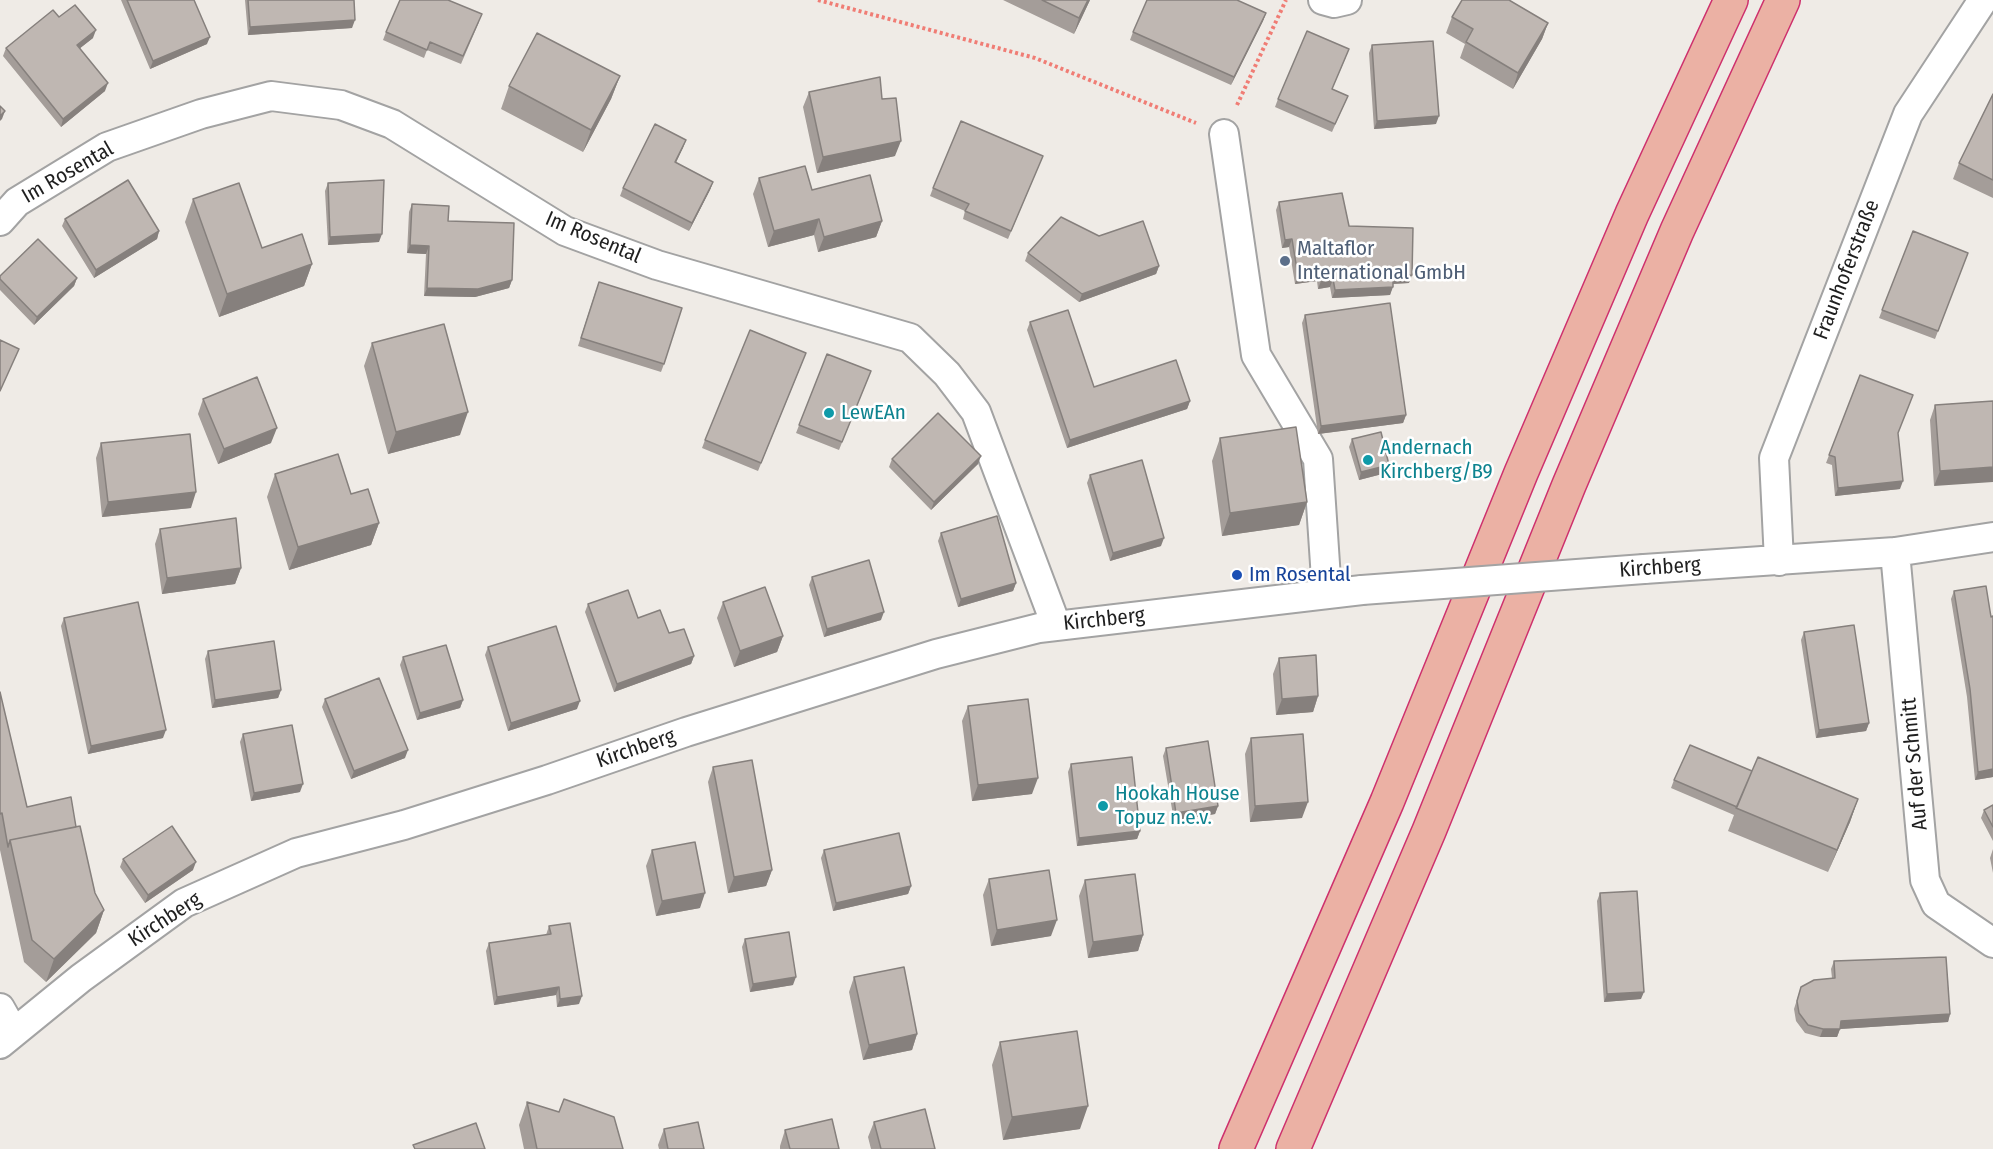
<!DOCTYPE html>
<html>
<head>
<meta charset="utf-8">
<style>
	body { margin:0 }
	canvas { display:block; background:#efebe6 }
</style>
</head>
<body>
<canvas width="1993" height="1149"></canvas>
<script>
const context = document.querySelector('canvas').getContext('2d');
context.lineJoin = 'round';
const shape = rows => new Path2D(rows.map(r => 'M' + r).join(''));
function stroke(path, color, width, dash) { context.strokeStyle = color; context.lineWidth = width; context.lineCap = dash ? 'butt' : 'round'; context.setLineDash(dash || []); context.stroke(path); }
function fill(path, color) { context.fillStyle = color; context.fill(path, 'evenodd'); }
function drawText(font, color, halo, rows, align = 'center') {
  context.font = font + ' "Fira Sans Condensed",sans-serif'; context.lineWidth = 5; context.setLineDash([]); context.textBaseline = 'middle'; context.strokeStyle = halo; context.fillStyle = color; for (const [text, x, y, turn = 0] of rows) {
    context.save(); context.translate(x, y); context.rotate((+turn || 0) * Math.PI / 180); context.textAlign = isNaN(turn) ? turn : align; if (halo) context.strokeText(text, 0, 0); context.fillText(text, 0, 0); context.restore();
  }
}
const minor = shape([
	[1323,0,1334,3,1347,0],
	[1224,134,1256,355,1318,459,1327,594],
	[0,221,17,202,107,147,201,114,271,96,341,105,392,124,565,231,657,265,910,338,947,374,976,412,1056,625],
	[1895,552,1925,880,1936,904,1993,943],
	[1779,561,1774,458,1908,114,1983,0],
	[1644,569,1895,552,1993,537],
	[0,1008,13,1031],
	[0,1044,81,978,184,903,296,853,404,825,547,780,686,732,936,654,1039,628,1362,590]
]);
const trunk = shape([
	[1236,1149,1387,802,1521,473,1632,214,1731,0],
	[1293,1149,1429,831,1569,485,1677,231,1783,0]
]);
stroke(minor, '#a3a3a3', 32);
stroke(trunk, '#ce316d', 36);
stroke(shape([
	[818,0,1035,58,1196,123],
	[1237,105,1286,0]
]), '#f07d75', 4, [3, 3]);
stroke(minor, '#fff', 28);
stroke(trunk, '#ebb1a4', 33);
const minorBridge = shape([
	[1362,590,1644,569]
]);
stroke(minorBridge, '#a3a3a3', 32, []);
stroke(minorBridge, '#fff', 28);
fill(shape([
	[121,0,194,0,207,44,150,69],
	[245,0,354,0,352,28,248,35],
	[449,0,479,22,461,64,427,50,424,58,383,40,386,32],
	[1003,0,1090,0,1074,34],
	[1266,13,1263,21,1231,85,1130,40,1133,32],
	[59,17,93,38,80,48,105,91,61,127,3,56,6,48],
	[1452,17,1548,23,1542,39,1513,89,1460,58,1465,44,1446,33],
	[1372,45,1436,124,1374,129,1369,53],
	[1346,57,1332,89,1348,96,1332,132,1275,107,1278,99],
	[620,76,611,99,583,152,501,109,509,86],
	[809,92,882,99,895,156,817,173,803,107],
	[1993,94,1993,198,1953,179,1959,163],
	[686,140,676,163,713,182,710,190,689,231,620,196,623,188],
	[1043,156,1008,239,963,219,965,211,930,196,933,188],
	[759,178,812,190,882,221,876,237,818,252,814,235,768,247,753,194],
	[328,183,379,242,328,245,325,191],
	[193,199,262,248,312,264,304,286,219,317,185,222],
	[1279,202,1349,226,1409,283,1393,284,1390,295,1332,298,1330,287,1318,289,1317,281,1295,284,1289,247,1282,248,1276,210],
	[412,204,448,221,512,280,509,288,475,297,424,296,426,254,407,253,409,212],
	[65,219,159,231,157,239,94,278,62,226],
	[1913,231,1968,253,1935,339,1879,318],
	[1028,253,1159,266,1156,274,1079,302,1025,261],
	[0,276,77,278,74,286,34,325,0,290],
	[596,290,664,364,661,372,578,346],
	[1305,315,1406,415,1403,423,1318,434,1302,323],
	[1030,322,1094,387,1190,401,1187,409,1067,448,1027,330],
	[372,343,460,435,388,454,364,366],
	[827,354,871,371,839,450,796,433],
	[803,361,758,471,702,448,705,440],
	[1860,375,1898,434,1900,489,1835,496,1832,465,1826,463],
	[203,399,271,443,218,464,198,414],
	[1993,401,1934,486,1930,420,1935,405],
	[1220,438,1307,502,1299,525,1222,536,1212,461],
	[1352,439,1386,473,1359,480,1349,447],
	[101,443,191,508,102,517,96,458],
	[892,459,978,464,931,510,889,467],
	[275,474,351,494,379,523,371,545,289,570,267,497],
	[1090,475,1161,546,1110,561,1087,483],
	[160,529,241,568,235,584,162,594,155,544],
	[941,533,1016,583,1013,591,958,607,938,541],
	[812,577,881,620,824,637,809,585],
	[1954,591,1991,617,1993,777,1975,780,1967,697,1951,599],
	[723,602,783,636,777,652,734,667,717,618],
	[588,604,638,618,669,633,694,656,691,664,614,692,585,612],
	[64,618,163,738,88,754,61,626],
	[1804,632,1869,723,1866,731,1816,738,1801,640],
	[488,647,577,709,508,731,485,655],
	[208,651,281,690,278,698,212,708,205,659],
	[403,657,463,700,460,708,417,720,400,665],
	[1279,658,1318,696,1313,712,1276,715,1273,674],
	[0,692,27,807,76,827,95,893,104,910,96,933,46,982,24,962,0,850],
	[325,699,405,758,351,779,322,707],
	[968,706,1032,794,972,801,962,721],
	[243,734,300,792,251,801,240,742],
	[1251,738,1302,818,1250,822,1245,754],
	[1166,748,1218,806,1215,814,1174,821,1163,756],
	[1071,764,1140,831,1137,839,1077,846,1068,772],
	[713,767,772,870,766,886,728,893,708,782],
	[1752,771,1858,799,1850,822,1828,872,1728,831,1734,815,1671,788,1674,780],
	[1993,805,1993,841,1981,818,1984,810],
	[1993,849,1993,873,1990,858],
	[652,850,700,908,656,916,646,866],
	[824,850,911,886,908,894,833,911,821,858],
	[123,859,193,870,145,903,120,867],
	[989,879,1051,936,991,946,983,895],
	[1085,880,1143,935,1138,951,1088,958,1079,896],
	[1600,893,1641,999,1604,1002,1597,901],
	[549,926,579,1004,557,1007,556,995,494,1005,486,951,489,943,546,935],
	[745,939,793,985,750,992,742,947],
	[1834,961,1950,1014,1948,1022,1840,1029,1837,1037,1820,1037,1805,1033,1796,1021,1794,1009,1801,987,1832,978,1831,969],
	[854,977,917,1034,912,1050,863,1060,849,992],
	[1000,1042,1080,1129,1003,1140,992,1065],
	[527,1102,559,1112,623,1149,524,1149,519,1125],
	[874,1122,935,1149,871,1149,868,1137],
	[664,1129,704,1149,659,1149,658,1145],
	[785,1130,839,1149,780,1149,780,1146]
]), '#a49d99');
fill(shape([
	[1088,0,1090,0,1074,34,1079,18],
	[1266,13,1263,21,1231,85,1234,77],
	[355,20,352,28,248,35,250,27],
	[1548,23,1542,39,1513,89,1518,73],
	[96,30,93,38,74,53,77,45],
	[210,37,207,44,150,69,153,61],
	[620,76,611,99,583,152,591,130],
	[108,83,105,91,61,127,63,119],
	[5,111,2,119,0,121,0,116],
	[1439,116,1436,124,1374,129,1377,121],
	[686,140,683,148,672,170,675,162],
	[901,141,895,156,817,173,823,157],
	[713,182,710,190,689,231,692,223],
	[819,219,814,235,768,247,774,231],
	[882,221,876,237,818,252,824,237],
	[159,231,157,239,94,278,96,270],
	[382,234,379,242,328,245,330,237],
	[1292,239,1289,247,1282,248,1285,240],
	[410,245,429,246,426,254,407,253],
	[312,264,304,286,219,317,227,294],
	[1159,266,1156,274,1079,302,1082,294],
	[1320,273,1317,281,1295,284,1298,276],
	[1412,275,1409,283,1390,284,1393,276],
	[77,278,74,286,34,325,37,317],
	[1333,279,1330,287,1318,289,1321,281],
	[512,280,509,288,475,297,424,296,427,288],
	[1393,287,1390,295,1332,298,1335,290],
	[1190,401,1187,409,1067,448,1070,440],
	[468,412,460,435,388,454,396,432],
	[1406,415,1403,423,1318,434,1321,426],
	[277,428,271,443,218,464,224,449],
	[981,456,978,464,931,510,934,502],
	[1389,465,1386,473,1359,480,1361,472],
	[1993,467,1993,482,1934,486,1940,471],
	[1903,481,1900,489,1835,496,1838,488],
	[196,492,191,508,102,517,108,502],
	[1307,502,1299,525,1222,536,1230,513],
	[379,523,371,545,289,570,298,547],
	[1164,538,1161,546,1110,561,1113,553],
	[241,568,235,584,162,594,167,578],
	[1016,583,1013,591,958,607,961,599],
	[884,612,881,620,824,637,827,629],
	[783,636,777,652,734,667,740,651],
	[694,656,691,664,614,692,617,684],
	[281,690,278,698,212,708,215,700],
	[1318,696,1313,712,1276,715,1282,699],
	[463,700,460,708,417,720,420,713],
	[580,701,577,709,508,731,511,723],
	[1869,723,1866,731,1816,738,1819,730],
	[166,730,163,738,88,754,91,746],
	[408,750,405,758,351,779,354,771],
	[1993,769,1993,777,1975,780,1978,772],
	[1038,778,1032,794,972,801,978,785],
	[303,784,300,792,251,801,254,793],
	[1858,799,1850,822,1828,872,1837,850],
	[1308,802,1302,818,1250,822,1255,806],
	[1218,806,1215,814,1174,821,1176,813],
	[1140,831,1137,839,1077,846,1079,838],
	[196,862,193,870,145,903,148,895],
	[772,870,766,886,728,893,734,877],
	[911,886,908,894,833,911,836,903],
	[705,893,700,908,656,916,662,901],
	[104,910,96,933,46,982,54,959],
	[1057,920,1051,936,991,946,997,930],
	[1143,935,1138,951,1088,958,1093,942],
	[796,977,793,985,750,992,753,984],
	[559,987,556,995,494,1005,497,997],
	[1644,992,1641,999,1604,1002,1607,994],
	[582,996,579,1004,557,1007,560,999],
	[1950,1014,1948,1022,1840,1029,1837,1037,1820,1037,1823,1029,1841,1021],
	[917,1034,912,1050,863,1060,869,1045],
	[1088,1106,1080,1129,1003,1140,1012,1117]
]), '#86807d');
const building = shape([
	[127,0,194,0,210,37,153,61,127,0],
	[248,0,354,0,355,20,250,27,248,0],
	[400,0,448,0,482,14,463,56,430,42,427,50,386,32,400,0],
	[1042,0,1088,0,1079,18,1042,0],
	[1147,0,1237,0,1266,13,1234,77,1133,32,1147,0],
	[1462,0,1509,0,1548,23,1518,73,1466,42,1473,29,1452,17,1462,0],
	[75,5,96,30,77,45,108,83,63,119,6,48,53,10,59,17,75,5],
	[1307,31,1349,49,1332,89,1348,96,1335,124,1278,99,1307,31],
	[537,33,620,76,591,130,509,86,537,33],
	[1433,41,1439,116,1377,121,1372,45,1433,41],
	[880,77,882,99,896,98,901,141,823,157,809,92,880,77],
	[1993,94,1993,180,1959,163,1993,94],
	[0,106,5,111,0,116,0,106],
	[961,121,1043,156,1011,231,965,211,969,204,933,188,961,121],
	[655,124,686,140,675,162,713,182,692,223,623,188,655,124],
	[805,166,812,190,870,175,882,221,824,237,819,219,774,231,759,178,805,166],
	[128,180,159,231,96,270,65,219,128,180],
	[384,180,382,234,330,237,328,183,384,180],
	[239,183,262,248,302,234,312,264,227,294,193,199,239,183],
	[1342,193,1349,226,1413,228,1412,275,1393,276,1393,287,1335,290,1333,279,1321,281,1320,273,1298,276,1292,239,1285,240,1279,202,1342,193],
	[412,204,449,206,448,221,514,223,512,280,478,289,427,288,429,246,410,245,412,204],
	[1061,217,1099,236,1143,221,1159,266,1082,294,1028,253,1061,217],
	[1913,231,1968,253,1938,331,1882,310,1913,231],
	[38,239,77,278,37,317,0,279,0,276,38,239],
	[599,282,682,308,664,364,581,338,599,282],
	[1390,303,1406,415,1321,426,1305,315,1390,303],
	[1068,310,1094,387,1176,360,1190,401,1070,440,1030,322,1068,310],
	[444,324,468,412,396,432,372,343,444,324],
	[750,330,806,353,761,463,705,440,750,330],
	[0,340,19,349,0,391,0,340],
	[827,354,871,371,842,442,799,425,827,354],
	[1860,375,1913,395,1898,433,1903,481,1838,488,1835,457,1829,455,1860,375],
	[257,377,277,428,224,449,203,399,257,377],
	[1993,401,1993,467,1940,471,1935,405,1993,401],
	[938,413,981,456,934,502,892,459,938,413],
	[1296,427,1307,502,1230,513,1220,438,1296,427],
	[1381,432,1389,465,1361,472,1352,439,1381,432],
	[190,434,196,492,108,502,101,443,190,434],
	[338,454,351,494,368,489,379,523,298,547,275,474,338,454],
	[1142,460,1164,538,1113,553,1090,475,1142,460],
	[997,516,1016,583,961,599,941,533,997,516],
	[236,518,241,568,167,578,160,529,236,518],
	[869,560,884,612,827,629,812,577,869,560],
	[1986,586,1991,617,1993,616,1993,769,1978,772,1970,689,1954,591,1986,586],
	[765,587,783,636,740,651,723,602,765,587],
	[628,590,638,618,660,610,669,633,684,629,694,656,617,684,588,604,628,590],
	[138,602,166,730,91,746,64,618,138,602],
	[1854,625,1869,723,1819,730,1804,632,1854,625],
	[556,626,580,701,511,723,488,647,556,626],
	[274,641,281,690,215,700,208,651,274,641],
	[446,645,463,700,420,713,403,657,446,645],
	[1316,655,1318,696,1282,699,1279,658,1316,655],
	[379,678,408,750,354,771,325,699,379,678],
	[0,692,27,807,71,797,76,827,10,840,8,847,2,813,0,814,0,692],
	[1028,699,1038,778,978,785,968,706,1028,699],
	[292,725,303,784,254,793,243,734,292,725],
	[1303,734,1308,802,1255,806,1251,738,1303,734],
	[1208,741,1218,806,1176,813,1166,748,1208,741],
	[1690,745,1752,771,1737,807,1674,780,1690,745],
	[1132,757,1140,831,1079,838,1071,764,1132,757],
	[1758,757,1858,799,1837,850,1736,808,1758,757],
	[752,760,772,870,734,877,713,767,752,760],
	[1993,805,1993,827,1984,810,1993,805],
	[80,826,95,893,104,910,54,959,32,940,10,840,80,826],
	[172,826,196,862,148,895,123,859,172,826],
	[899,833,911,886,836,903,824,850,899,833],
	[695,842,705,893,662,901,652,850,695,842],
	[1049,870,1057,920,997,930,989,879,1049,870],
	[1135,874,1143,935,1093,942,1085,880,1135,874],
	[1637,891,1644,992,1607,994,1600,893,1637,891],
	[570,923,582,996,560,999,559,987,497,997,489,943,551,934,549,926,570,923],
	[789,932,796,977,753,984,745,939,789,932],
	[1946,957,1950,1014,1841,1021,1840,1029,1823,1029,1808,1025,1799,1013,1797,1001,1801,987,1814,980,1835,978,1834,961,1946,957],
	[904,967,917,1034,869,1045,854,977,904,967],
	[1077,1031,1088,1106,1012,1117,1000,1042,1077,1031],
	[564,1099,614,1117,623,1149,537,1149,527,1102,559,1112,564,1099],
	[925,1109,935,1149,881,1149,874,1122,925,1109],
	[832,1119,839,1149,790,1149,785,1130,832,1119],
	[698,1122,704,1149,668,1149,664,1129,698,1122],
	[476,1123,485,1149,415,1149,413,1145,476,1123]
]);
fill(building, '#bfb7b2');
stroke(building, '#86807d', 1.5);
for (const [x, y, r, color] of [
	[1285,261,6,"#5c6f8a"],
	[829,413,6,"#0f9aa8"],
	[1368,460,6,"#0f9aa8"],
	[1237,575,6,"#1a4fb4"],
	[1103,806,6,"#0f9aa8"]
]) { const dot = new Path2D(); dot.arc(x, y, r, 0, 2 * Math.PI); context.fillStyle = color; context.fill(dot); stroke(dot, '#fff', 2); }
drawText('21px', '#1f1f1f', '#fff', [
	["Im Rosental",68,173,-30],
	["Im Rosental",593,238,23],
	["Fraunhoferstraße",1847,270,-69],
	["Kirchberg",1660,568,-4],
	["Kirchberg",1104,620,-6],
	["Kirchberg",636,749,-19],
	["Auf der Schmitt",1915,764,-95],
	["Kirchberg",165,920,-33]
]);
drawText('21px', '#4e5e75', '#fff', [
	["Maltaflor",1297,249],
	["International GmbH",1297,273]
], 'left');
drawText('21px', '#0d838f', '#fff', [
	["LewEAn",841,413],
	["Andernach",1380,448],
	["Kirchberg/B9",1380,472],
	["Hookah House",1115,794],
	["Topuz n.e.v.",1115,818]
], 'left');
drawText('21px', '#164399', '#fff', [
	["Im Rosental",1249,575]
], 'left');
</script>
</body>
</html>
